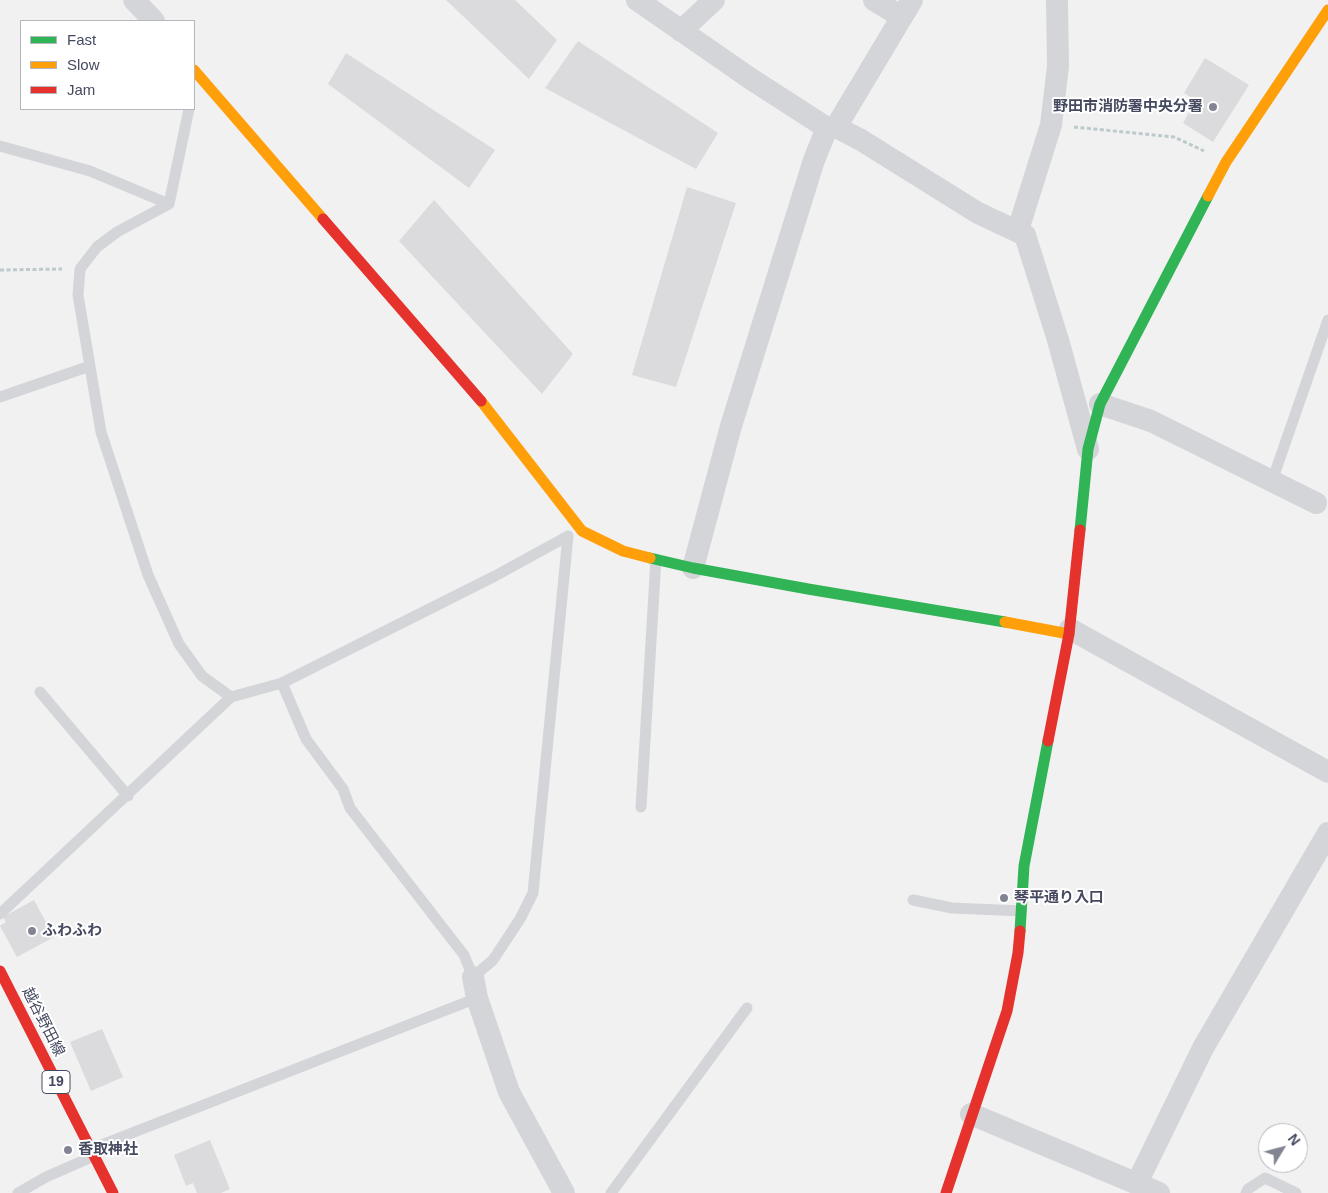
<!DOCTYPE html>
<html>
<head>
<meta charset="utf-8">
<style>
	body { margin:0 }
	#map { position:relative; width:1328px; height:1193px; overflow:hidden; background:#f2f1f1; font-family:Helvetica,sans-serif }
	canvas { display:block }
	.legend { position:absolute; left:20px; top:20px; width:175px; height:90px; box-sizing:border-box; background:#fff; border:1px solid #b5b7bf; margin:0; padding:6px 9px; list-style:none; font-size:15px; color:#464a60 }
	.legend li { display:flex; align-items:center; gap:10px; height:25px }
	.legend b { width:25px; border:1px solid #b5b7bf }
	.north { position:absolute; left:1258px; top:1123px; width:50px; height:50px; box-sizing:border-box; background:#fff; border:1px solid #b5b7bf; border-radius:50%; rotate:53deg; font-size:14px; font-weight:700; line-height:20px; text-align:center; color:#464a60 }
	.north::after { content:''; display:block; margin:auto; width:18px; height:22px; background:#828493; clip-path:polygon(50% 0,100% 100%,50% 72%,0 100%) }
</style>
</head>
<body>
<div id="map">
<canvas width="1328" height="1193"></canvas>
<ul class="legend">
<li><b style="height:6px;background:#30b455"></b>Fast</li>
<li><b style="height:6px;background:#ff9f0a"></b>Slow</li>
<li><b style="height:6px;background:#e5322d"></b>Jam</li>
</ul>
<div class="north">N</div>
</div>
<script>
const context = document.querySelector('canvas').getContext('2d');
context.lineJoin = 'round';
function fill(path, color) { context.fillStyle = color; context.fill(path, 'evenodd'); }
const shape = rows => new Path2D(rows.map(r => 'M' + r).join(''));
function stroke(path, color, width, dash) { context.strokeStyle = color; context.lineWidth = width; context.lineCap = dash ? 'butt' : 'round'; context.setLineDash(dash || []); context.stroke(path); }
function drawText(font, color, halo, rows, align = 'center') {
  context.font = font + ' Helvetica,"Noto Sans JP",sans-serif'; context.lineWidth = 4; context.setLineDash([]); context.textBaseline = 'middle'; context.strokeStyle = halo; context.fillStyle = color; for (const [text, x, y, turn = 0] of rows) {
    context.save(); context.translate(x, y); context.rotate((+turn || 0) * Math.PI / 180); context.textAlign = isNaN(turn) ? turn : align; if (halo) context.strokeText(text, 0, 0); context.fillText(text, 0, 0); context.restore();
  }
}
fill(shape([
	[446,0,515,0,557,40,529,79],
	[578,41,718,133,696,169,545,88],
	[346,53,495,150,469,188,328,84],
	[1205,58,1249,85,1213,142,1183,123,1196,100,1184,93],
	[687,187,736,203,676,387,632,375],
	[434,200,573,354,542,394,399,241],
	[34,900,54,937,17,957,0,926,6,922,3,917],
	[102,1029,123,1077,91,1091,70,1042],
	[210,1140,230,1189,221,1193,197,1193,193,1183,186,1186,174,1155]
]), '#dbdadd');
stroke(shape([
	[1074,127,1174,137,1204,151],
	[0,270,62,269]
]), '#bdcacc', 3, [4, 2.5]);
stroke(shape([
	[189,109,169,204,117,232,97,247,80,269,78,295,101,432,148,575,179,644,202,676,231,697],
	[0,146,90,171,169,204],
	[0,397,90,366],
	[1272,481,1328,320],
	[282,683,306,739,343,789,350,808,464,955,473,977,493,960,520,919,533,893,568,536],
	[40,692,128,796],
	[641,807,656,559],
	[913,900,952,908,1021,911],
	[0,914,231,697,282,683,495,576,568,536],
	[91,1149,477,998],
	[18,1193,46,1177,94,1156],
	[611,1193,747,1008],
	[1246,1193,1248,1189,1265,1178,1296,1193]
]), '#d4d5d9', 11);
stroke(shape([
	[134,0,154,21],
	[637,0,751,79,827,128,836,127,861,140,978,213,1025,235,1058,340,1088,449],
	[874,0,902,17],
	[681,31,714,0],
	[836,127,912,0],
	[1018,230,1051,125,1058,66,1057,0],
	[1100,404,1151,421,1316,503],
	[693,568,731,426,814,160,827,128],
	[1070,629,1328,772],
	[473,977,477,998,509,1092,564,1193],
	[971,1114,1159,1193],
	[1137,1183,1203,1048,1328,833]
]), '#d4d5d9', 22);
stroke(shape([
	[1080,530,1088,449,1100,404,1208,196],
	[650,558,693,568,808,589,1005,622],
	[1020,931,1024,866,1048,741]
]), '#30b455', 11);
stroke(shape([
	[194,70,323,219],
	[1208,196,1226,162,1328,10],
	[481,401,582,531,623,551,650,558],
	[1005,622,1069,634]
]), '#ff9f0a', 11);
stroke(shape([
	[323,219,481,401],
	[1048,741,1069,634,1080,530],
	[0,971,113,1193],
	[946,1193,1007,1011,1018,953,1020,931]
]), '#e5322d', 11);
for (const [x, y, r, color] of [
	[1213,107,5,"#828493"],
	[1004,898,5,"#828493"],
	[32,931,5,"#828493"],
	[68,1150,5,"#828493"]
]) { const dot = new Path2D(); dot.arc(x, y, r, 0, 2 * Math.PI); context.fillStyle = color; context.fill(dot); stroke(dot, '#fff', 2); }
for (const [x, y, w] of [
	[56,1082,28]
]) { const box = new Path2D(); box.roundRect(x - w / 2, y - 11.5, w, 23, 4); context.fillStyle = '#fff'; context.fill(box); stroke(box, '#464a60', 1); }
drawText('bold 14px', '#464a60', null, [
	["19",56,1082]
]);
drawText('bold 15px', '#464a60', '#fff', [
	["野田市消防署中央分署",1203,107,"right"],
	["琴平通り入口",1014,898],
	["ふわふわ",42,931],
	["香取神社",78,1150]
], 'left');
drawText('15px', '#464a60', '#fff', [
	["越谷野田線",43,1022,63]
]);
</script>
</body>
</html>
